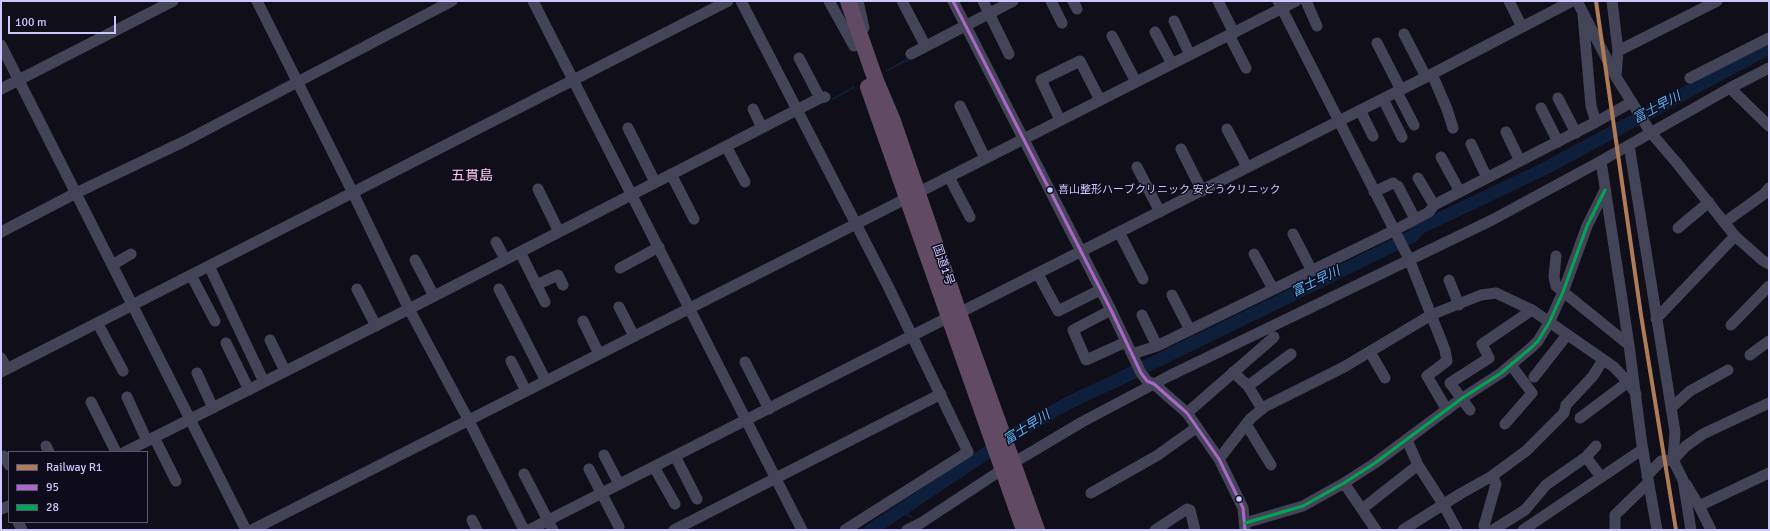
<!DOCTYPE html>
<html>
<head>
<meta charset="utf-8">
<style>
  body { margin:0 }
  #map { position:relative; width:1770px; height:531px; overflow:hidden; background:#100e18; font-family:Signika,sans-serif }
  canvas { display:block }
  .frame { position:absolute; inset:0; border:2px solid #ccc7fd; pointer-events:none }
  .legend { position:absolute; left:8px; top:451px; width:140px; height:72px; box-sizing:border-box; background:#0e0b1b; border:1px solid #5a5675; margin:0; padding:5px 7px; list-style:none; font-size:12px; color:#ccc7fd }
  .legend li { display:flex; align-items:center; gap:8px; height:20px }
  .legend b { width:20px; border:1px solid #5a5675 }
  .scale { position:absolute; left:8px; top:16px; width:108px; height:18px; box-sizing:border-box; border:2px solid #ccc7fd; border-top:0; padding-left:5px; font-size:12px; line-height:14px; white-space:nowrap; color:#ccc7fd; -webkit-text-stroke:3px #0e0b1b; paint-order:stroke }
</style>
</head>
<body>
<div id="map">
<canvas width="1770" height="531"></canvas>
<div class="frame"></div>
<ul class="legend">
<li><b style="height:5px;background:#b07c57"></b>Railway R1</li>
<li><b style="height:5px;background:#ac68c9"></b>95</li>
<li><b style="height:5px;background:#00a651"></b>28</li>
</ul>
<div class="scale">100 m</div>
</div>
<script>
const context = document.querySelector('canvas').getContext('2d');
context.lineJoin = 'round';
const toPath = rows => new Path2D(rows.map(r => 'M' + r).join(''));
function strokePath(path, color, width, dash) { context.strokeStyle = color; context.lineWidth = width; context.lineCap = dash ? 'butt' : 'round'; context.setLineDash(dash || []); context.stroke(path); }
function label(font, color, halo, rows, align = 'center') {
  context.font = font + ' Signika,"Noto Sans JP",sans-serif'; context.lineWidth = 3; context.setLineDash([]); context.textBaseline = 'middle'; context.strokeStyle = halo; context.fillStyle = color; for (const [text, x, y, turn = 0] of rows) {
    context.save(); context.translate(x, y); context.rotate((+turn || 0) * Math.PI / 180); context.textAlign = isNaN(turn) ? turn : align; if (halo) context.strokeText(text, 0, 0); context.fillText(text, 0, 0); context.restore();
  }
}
const stream = toPath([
  [886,71,911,58],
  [833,99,854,87],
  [900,511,911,517]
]);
const river = toPath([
  [871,530,1021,430,1068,403,1130,374,1413,236,1418,229,1544,169,1769,48]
]);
const minor = toPath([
  [257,1,353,193,409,309,469,421,524,530],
  [533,1,802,530],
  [741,1,888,286,968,452,845,530],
  [829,1,854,46],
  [858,1,864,28],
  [902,1,925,45],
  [953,1,1111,310,1141,373,1147,381,1154,384,1187,413,1219,459,1243,508,1245,530],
  [983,1,1009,54],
  [1051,1,1062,23],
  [1073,1,1077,9],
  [1218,1,1234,33],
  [1278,1,1409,259,1445,350,1447,361,1427,376,1447,410],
  [1306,1,1317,26],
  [1509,1,1522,27],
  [1577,1,1616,77,1651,133,1676,162,1735,236,1762,260,1769,264],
  [1612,1,1618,51,1616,76],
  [1174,21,1190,55],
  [1155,32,1172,64],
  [1404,34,1426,77],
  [1229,35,1246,68],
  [1112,36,1136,82],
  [1377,43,1401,90],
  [1,45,246,530],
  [1618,51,1717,1],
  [911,54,1013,1],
  [799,58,820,98],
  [1432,74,1447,109,1453,128],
  [1690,78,1769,38],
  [1730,88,1769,126],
  [1,89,173,1],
  [1397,92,1414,125],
  [1558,98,1576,133],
  [1383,99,1402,137],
  [960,106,985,158],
  [1541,108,1558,142],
  [753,109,762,128],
  [1360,110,1373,136],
  [1060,120,1041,80,1080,61,1100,100],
  [1596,122,1632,102],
  [628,128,655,182],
  [1227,129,1247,167],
  [1506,132,1520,161],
  [1471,144,1487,178],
  [1629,145,1675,432,1673,460,1683,480,1691,530],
  [726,146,745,182],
  [1181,149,1202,191],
  [1441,157,1460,192],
  [1601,161,1629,345,1642,445,1657,530],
  [1137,167,1160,212],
  [671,174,694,219],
  [949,177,970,217],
  [1418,178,1434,205],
  [1398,186,1415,219],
  [538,189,559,232],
  [1374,192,1393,183],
  [1725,222,1764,194,1769,188],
  [1678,228,1709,202],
  [1,232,76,193,185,141,452,1],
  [1119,232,1143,279],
  [1293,234,1312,271],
  [496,242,505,259],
  [520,252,545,302],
  [1254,254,1273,289],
  [1556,256,1554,277,1556,286,1629,345],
  [415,260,434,296],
  [112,265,131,254],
  [209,266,264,382],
  [620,268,659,247],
  [1038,274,1058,311,1100,290],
  [191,275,215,321],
  [1449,280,1459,305],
  [536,285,558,275,563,285],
  [357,289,376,326],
  [499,289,546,381],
  [1172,295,1190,330],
  [619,307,634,336],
  [1111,310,1073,330,1086,360,1126,342],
  [959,313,1432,74,1572,1],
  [1142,315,1157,346],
  [1656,319,1735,236],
  [583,321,599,354],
  [98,324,123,371],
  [1731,325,1769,286],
  [270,340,285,371],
  [226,343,249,390],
  [1370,352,1385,378],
  [1132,354,1157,346,1395,230,1429,212,1434,205,1596,122,1591,106,1583,15],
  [1750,355,1769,341],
  [1,358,7,369],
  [511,361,526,391],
  [745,362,769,409],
  [1,372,728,1],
  [1233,372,1248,386,1262,409],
  [197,373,213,408],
  [1534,377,1567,335],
  [1248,386,1291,354],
  [127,397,147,441],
  [91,402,116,452],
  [1671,408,1690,391,1728,370],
  [1470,410,1450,383,1489,358,1482,344,1532,310],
  [1187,413,1274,337],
  [1580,418,1628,382],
  [1246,424,1271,465],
  [1505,424,1532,393,1511,365],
  [154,437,176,481],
  [1407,440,1418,465,1443,504,1457,530],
  [46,446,49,452],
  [125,452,409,309,820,98,825,97],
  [604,455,619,484],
  [4,456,9,465],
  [675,456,697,499],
  [1586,457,1601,477],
  [1219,459,1251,418,1266,406,1344,367,1431,315,1481,295,1496,293,1532,310,1614,367,1628,382,1636,394],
  [654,467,675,504],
  [589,469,619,527],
  [524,474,553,530],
  [1647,476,1661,461,1673,460,1686,446,1703,434,1769,403],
  [1344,483,1376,530],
  [1686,484,1699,506,1711,530],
  [1091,493,1158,455,1197,427],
  [1699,506,1769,473],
  [1,509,9,506],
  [1362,509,1418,465],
  [472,520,477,530],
  [18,522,22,530],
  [1245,523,1303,506,1344,483,1375,463,1461,399,1501,373,1532,347,1538,341,1549,323,1563,292,1587,226,1605,190],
  [252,530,1296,1],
  [529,530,949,317],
  [674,530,941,394],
  [907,530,921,523,1003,469,1082,422,1169,376,1492,220,1601,161,1730,88,1769,68],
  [1155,530,1187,509,1190,510,1195,530],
  [1403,530,1460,494,1492,476,1526,451,1564,413,1566,405,1593,376,1603,360],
  [1486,530,1484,526,1496,484,1492,476],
  [1493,530,1525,510,1546,485,1586,457,1596,446],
  [1523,530,1643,449],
  [1615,530,1615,515,1648,483]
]);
const highway = toPath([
  [848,1,876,81,893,121,959,313,1037,530],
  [868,87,1024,530]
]);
const bus1 = toPath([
  [953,1,1111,310,1141,373,1147,381,1154,384,1187,413,1219,459,1243,508,1245,530]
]);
const bus2 = toPath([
  [1245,523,1303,506,1344,483,1375,463,1461,399,1501,373,1532,347,1538,341,1549,323,1563,292,1587,226,1605,190]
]);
const rail1 = toPath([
  [1596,1,1641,315,1676,530]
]);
const markers = [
  [1050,190,3.5,"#ccc7fd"],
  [1239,499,3.5,"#ccc7fd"]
];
const busNames = [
  ["喜山整形ハーブクリニック 安どうクリニック",1058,190]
];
const streetNames = [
  ["国道1号",943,265,71]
];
const waterNames = [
  ["富士早川",1657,108,-28],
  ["富士早川",1316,282,-26],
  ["富士早川",1027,428,-32]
];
const quarterNames = [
  ["五貫島",472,176]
];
strokePath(stream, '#0d1f3b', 2);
strokePath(river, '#0d1f3b', 13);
strokePath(minor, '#444459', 11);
strokePath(highway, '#614b64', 16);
strokePath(bus1, '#ac68c9', 3);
strokePath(bus2, '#00a651', 3);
strokePath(rail1, '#b07c57', 4);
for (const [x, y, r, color] of markers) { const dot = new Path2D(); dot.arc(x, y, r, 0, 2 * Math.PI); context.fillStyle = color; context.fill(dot); strokePath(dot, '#0e0b1b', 1.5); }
label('11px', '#ccc7fd', '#0e0b1b', busNames, 'left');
label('12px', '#ccc7fd', '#0e0b1b', streetNames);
label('italic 13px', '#59b5fa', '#0e0b1b', waterNames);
label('14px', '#fdc9ec', '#0e0b1b', quarterNames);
</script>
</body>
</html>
